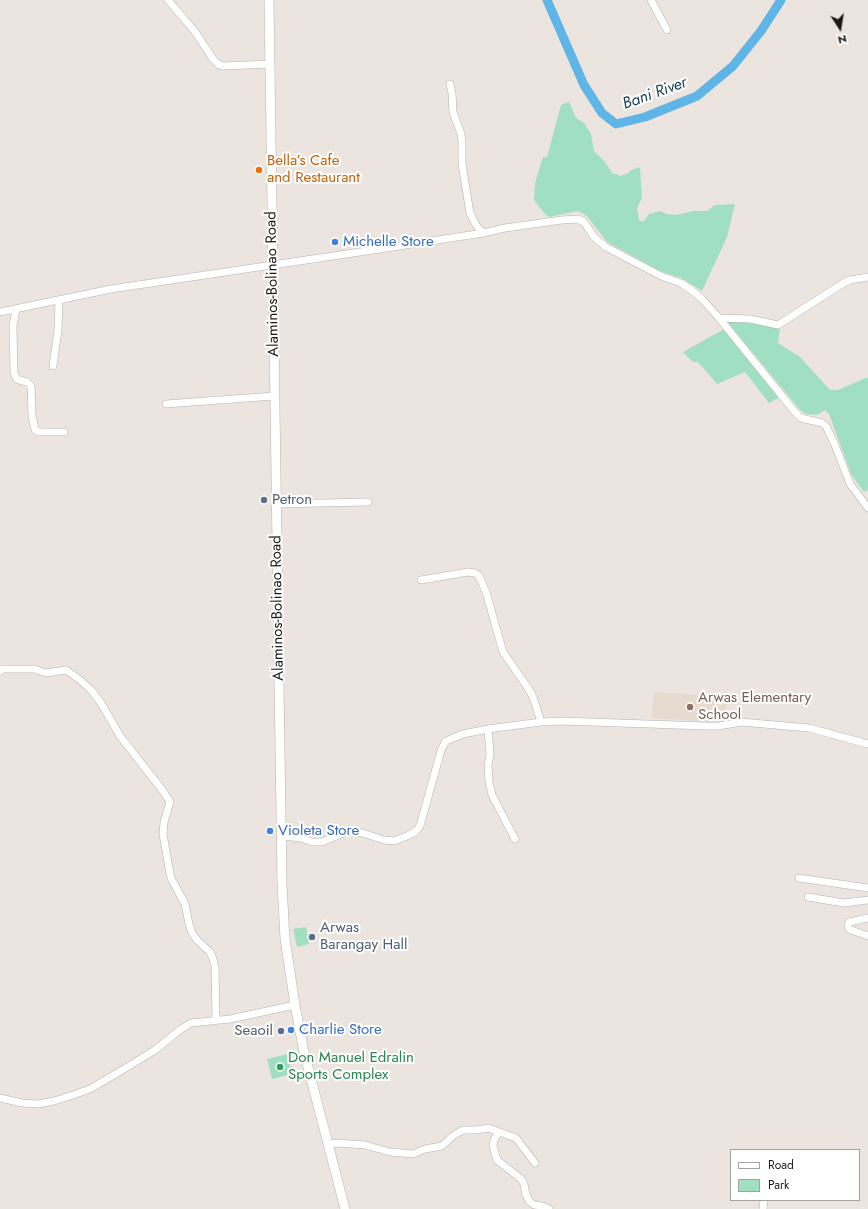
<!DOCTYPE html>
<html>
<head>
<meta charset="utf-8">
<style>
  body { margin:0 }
  #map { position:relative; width:868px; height:1209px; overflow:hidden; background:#ece5df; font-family:Jost,sans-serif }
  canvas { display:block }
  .legend { position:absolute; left:730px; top:1149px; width:130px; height:52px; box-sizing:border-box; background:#fff; border:1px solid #a4a3a3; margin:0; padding:5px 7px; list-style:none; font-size:12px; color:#1c1a18 }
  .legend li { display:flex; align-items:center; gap:8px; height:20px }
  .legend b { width:20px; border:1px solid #a4a3a3 }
  .north { position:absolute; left:820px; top:8px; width:40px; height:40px; -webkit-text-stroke:3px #fff; paint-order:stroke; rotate:168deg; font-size:11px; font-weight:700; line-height:16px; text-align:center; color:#1c1a18 }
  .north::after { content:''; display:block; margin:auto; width:14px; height:18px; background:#1c1a18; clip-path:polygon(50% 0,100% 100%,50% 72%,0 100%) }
</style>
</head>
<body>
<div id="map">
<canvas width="868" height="1209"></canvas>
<ul class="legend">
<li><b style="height:5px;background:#fff"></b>Road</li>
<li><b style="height:11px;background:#a1dfc3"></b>Park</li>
</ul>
<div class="north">N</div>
</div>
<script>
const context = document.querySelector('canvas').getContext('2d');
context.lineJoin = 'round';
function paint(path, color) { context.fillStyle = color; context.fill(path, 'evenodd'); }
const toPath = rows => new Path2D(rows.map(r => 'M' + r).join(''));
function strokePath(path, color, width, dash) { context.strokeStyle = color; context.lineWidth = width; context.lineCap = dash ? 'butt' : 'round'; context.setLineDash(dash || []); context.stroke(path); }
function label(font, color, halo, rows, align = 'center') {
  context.font = font + ' Jost,sans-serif'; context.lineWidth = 4; context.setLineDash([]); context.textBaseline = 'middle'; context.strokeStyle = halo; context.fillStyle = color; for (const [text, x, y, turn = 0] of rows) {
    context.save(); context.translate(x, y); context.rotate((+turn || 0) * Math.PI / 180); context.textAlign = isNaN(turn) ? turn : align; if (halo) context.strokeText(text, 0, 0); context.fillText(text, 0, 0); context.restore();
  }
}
const built = toPath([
  [654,692,727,697,725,723,652,718]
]);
const green = toPath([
  [569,102,576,118,584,123,591,134,594,151,605,162,613,174,617,174,620,176,627,174,631,170,640,167,642,198,637,208,639,220,643,222,649,214,660,211,667,214,676,215,694,211,707,211,715,205,735,204,727,237,702,291,681,278,660,271,607,242,587,216,578,211,549,217,544,213,534,200,535,183,543,157,547,157,561,105],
  [725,319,780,325,778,343,800,357,830,390,838,390,868,377,868,490,864,492,851,474,829,414,825,410,817,415,806,414,801,411],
  [726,328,782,396,769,403,745,372,717,384,698,362,693,362,683,352],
  [306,927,309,944,297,947,293,929],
  [288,1054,292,1074,272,1079,267,1059]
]);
const river = toPath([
  [547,0,584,85,602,113,616,124,645,117,697,96,733,66,761,31,781,0]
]);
const minor = toPath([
  [168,0,196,33,213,59,219,65,223,66,270,64],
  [651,0,667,30],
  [450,84,452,93,453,112,461,134,462,142,462,164,470,213,476,225,483,233],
  [16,309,13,326,14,372,16,378,19,380,27,382,31,386,32,415,35,430,39,432,64,432],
  [0,312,111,289,380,249,483,233,505,228,562,220,578,219,584,222,594,237,606,247,661,276,681,283,694,292,702,299,719,318,795,412,801,418,822,423,826,426,835,445,850,484,868,508],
  [719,318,750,319,778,325,842,284,850,280,868,277],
  [53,366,58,330,59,300],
  [166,404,274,396],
  [276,504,368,502],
  [421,580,468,572,475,573,479,576,486,592,503,652,528,688,533,697,541,722],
  [0,671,3,669,34,669,46,673,66,670,80,680,91,690,101,703,120,736,163,791,170,802,164,822,163,834,169,868,171,878,185,904,189,924,192,933,197,940,210,952,213,959,215,967,216,1020],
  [488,729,490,754,488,766,489,783,492,795,515,839],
  [282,836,301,838,312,842,322,842,348,831,362,833,384,840,394,841,407,836,415,832,420,826,440,754,442,748,446,741,463,734,488,729,541,722,562,721,705,726,719,726,741,722,809,728,868,744],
  [799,878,868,888],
  [808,897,844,903,868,900],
  [868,918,849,922,848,926,849,929,854,931,868,936],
  [0,1098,22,1103,38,1104,54,1101,70,1096,90,1089,129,1066,155,1050,181,1029,191,1023,230,1019,295,1005],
  [328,1144,337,1143,365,1145,390,1152,413,1154,425,1149,442,1146,454,1135,463,1130,476,1130,489,1128,499,1132],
  [535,1163,516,1138,499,1132,494,1140,493,1146,497,1160,521,1179,524,1184,526,1195,530,1202,534,1205,542,1206,549,1209],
  [763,1209,764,1200]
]);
const major = toPath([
  [269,0,282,884,285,939,295,1005,304,1052,345,1209]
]);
const markers = [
  [259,170,4,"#e8710a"],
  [335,242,4,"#3f7fe0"],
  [264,500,4,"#5c6f8a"],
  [690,707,4,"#8d6e63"],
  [270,831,4,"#3f7fe0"],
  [312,937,4,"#5c6f8a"],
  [291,1030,4,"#3f7fe0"],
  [281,1031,4,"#5c6f8a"],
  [280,1067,4,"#2e9e5b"]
];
const foodNames = [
  ["Bella’s Cafe",267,161],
  ["and Restaurant",267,178]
];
const shopNames = [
  ["Michelle Store",343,242],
  ["Violeta Store",278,831],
  ["Charlie Store",299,1030]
];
const streetNames = [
  ["Alaminos-Bolinao Road",273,284,-91],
  ["Alaminos-Bolinao Road",278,608,-91]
];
const serviceNames = [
  ["Petron",272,500],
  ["Arwas",320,928],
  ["Barangay Hall",320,945],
  ["Seaoil",273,1031,"right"]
];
const educationNames = [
  ["Arwas Elementary",698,698],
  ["School",698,715]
];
const leisureNames = [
  ["Don Manuel Edralin",288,1058],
  ["Sports Complex",288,1075]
];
const waterNames = [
  ["Bani River",655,94,-20]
];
paint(built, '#e7dace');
paint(green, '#a1dfc3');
strokePath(river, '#5eb5e6', 9);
strokePath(minor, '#b8b1ab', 8);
strokePath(major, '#b8b1ab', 10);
strokePath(minor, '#fff', 7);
strokePath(major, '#fff', 9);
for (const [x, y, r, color] of markers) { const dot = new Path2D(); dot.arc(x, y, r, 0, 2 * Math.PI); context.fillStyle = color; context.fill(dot); strokePath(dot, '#fff', 1.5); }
label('15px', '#c56008', '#fff', foodNames, 'left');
label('15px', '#366cbe', '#fff', shopNames, 'left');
label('15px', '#1c1a18', '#fff', streetNames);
label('15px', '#4e5e75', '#fff', serviceNames, 'left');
label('15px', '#785e54', '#fff', educationNames, 'left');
label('15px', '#27864d', '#fff', leisureNames, 'left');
label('italic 16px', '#1c4256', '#fff', waterNames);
</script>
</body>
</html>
